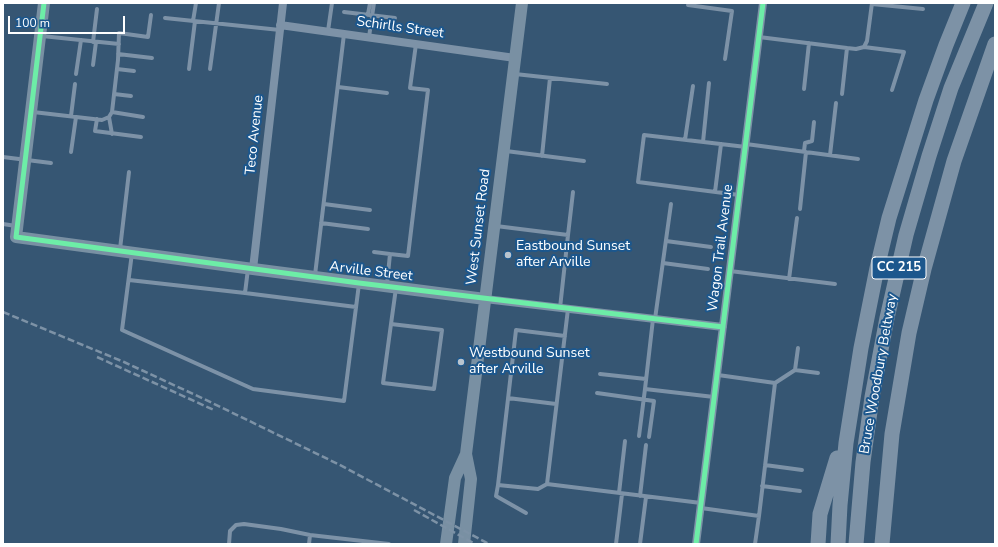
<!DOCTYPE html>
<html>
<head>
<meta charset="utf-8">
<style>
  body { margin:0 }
  #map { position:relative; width:998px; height:547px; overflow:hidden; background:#365673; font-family:"Nunito Sans",sans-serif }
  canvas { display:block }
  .frame { position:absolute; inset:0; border:4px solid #fff; pointer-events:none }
  .scale { position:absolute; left:8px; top:16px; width:117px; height:18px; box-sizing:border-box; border:2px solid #fff; border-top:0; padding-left:5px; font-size:12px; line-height:14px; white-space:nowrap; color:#fff; -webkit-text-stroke:3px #1c578d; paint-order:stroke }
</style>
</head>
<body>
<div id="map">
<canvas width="998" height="547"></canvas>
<div class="frame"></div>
<div class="scale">100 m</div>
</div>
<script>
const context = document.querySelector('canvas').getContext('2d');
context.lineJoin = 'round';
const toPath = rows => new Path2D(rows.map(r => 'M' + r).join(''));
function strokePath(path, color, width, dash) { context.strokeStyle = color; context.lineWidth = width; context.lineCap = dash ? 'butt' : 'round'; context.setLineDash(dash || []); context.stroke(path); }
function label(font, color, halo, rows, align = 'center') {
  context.font = font + ' "Nunito Sans",sans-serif'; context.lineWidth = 4; context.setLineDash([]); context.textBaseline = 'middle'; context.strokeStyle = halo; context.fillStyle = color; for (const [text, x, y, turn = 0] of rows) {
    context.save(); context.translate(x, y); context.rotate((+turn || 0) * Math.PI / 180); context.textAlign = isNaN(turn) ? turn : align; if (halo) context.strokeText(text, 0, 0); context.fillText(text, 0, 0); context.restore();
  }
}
const lane = toPath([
  [872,4,923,9],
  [688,5,732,11,725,59],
  [344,12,395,18],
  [368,14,370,3],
  [165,18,280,30],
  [193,21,196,3],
  [328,31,332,3],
  [42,36,119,44],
  [369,37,374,3],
  [759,37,847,48,842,94],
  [93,42,97,9],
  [864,47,867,41,872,3],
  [847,48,856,49,864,47,904,52,892,90],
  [118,54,152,58],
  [93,65,96,42],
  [117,69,134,71],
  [189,69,195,21],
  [210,69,219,3],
  [76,74,81,40],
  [515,74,607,84],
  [338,87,387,93],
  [804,89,809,43],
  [114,94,131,96],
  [33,112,102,120,109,117,112,112,118,60,119,33,148,37,151,15],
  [112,112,143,117],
  [71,116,75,84],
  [109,117,112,134],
  [97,119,95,131,141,137],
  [685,140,693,86],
  [703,142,709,83],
  [746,144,858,159],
  [506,151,584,161],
  [804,151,805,143,812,141,814,122],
  [71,152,76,117],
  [830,155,836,103],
  [542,156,550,78],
  [3,157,51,163],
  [715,192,721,144],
  [739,195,638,182,644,135,746,147],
  [324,204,370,210],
  [800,209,806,152],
  [321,223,368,229],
  [3,224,16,226],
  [496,226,568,235,573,192],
  [666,241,711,247],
  [120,249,129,172],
  [374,252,390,254,387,284],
  [132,253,122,330,253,389,344,401,359,284],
  [390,254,408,256,428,90,410,88,416,44],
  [663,263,708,269],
  [730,271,835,284],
  [315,275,344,34],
  [789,279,797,218],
  [129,280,245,293,356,307],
  [245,293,248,269],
  [560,308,568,235],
  [653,319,645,389,714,397],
  [655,319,671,204],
  [391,324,383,383,434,389,442,330,391,324,396,288],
  [565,336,516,330,498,485,538,489,547,484,568,309],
  [795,370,798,348],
  [600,374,646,379],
  [718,375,775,383,759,516],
  [775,383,795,370,818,373],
  [597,393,654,401,649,437],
  [508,398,556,404],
  [639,436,645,389],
  [765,465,802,470],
  [547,484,701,503],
  [498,485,496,496,526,513],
  [762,486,800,491],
  [619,493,625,441],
  [640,496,646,445],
  [701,508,759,516,755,544],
  [229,544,230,531,236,525,244,524,281,529,310,535,389,544],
  [309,544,310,535],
  [616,544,622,494],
  [640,544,646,497]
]);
const street = toPath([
  [280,25,515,58],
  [253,269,283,3],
  [485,299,723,327],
  [696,544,763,3]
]);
const secondary = toPath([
  [44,3,16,237,253,269,485,299],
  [446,544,455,478,466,454,522,3],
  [464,544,471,479,466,454]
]);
const highway = toPath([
  [818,544,820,514,837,458],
  [838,544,840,505,846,443,861,348,877,268,889,218,926,100,946,45,963,3],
  [856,544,863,462,872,397,887,318,906,235,929,156,951,88,986,3],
  [882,544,892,434,909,333,924,269,954,161,995,44]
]);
const rail = toPath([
  [3,312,124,362,204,399,338,464,489,544],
  [97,357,214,410],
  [414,510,475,544]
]);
const cycleway = toPath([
  [44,3,16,237,359,283,723,327],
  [696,544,763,3]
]);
const markers = [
  [508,255,4,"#b9c4ce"],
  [461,362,4,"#b9c4ce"]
];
const shields = [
  [899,268,54]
];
const shieldNames = [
  ["CC 215",899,268]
];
const streetNames = [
  ["Schirlls Street",400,28,8],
  ["Teco Avenue",255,135,-84],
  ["West Sunset Road",479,227,-83],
  ["Wagon Trail Avenue",721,248,-83],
  ["Arville Street",371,272,7],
  ["Bruce Woodbury Beltway",879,374,-80]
];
const poiNames = [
  ["Eastbound Sunset",516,247],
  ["after Arville",516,263],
  ["Westbound Sunset",469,354],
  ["after Arville",469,370]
];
strokePath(lane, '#7d92a7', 4);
strokePath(street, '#7d92a7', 8);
strokePath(secondary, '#7990a3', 12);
strokePath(highway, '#7d92a6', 15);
strokePath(rail, '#7d92a6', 2.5, [7, 3]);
strokePath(cycleway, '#6deda7', 5);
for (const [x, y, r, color] of markers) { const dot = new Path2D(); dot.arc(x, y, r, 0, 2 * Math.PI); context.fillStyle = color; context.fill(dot); strokePath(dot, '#1c578d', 1.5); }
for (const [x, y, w] of shields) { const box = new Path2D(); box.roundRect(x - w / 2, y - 11, w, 22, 3); context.fillStyle = '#1c578d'; context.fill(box); strokePath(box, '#fff', 1); }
label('bold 13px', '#fff', null, shieldNames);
label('14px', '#fff', '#1c578d', streetNames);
label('14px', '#fff', '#1c578d', poiNames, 'left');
</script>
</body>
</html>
